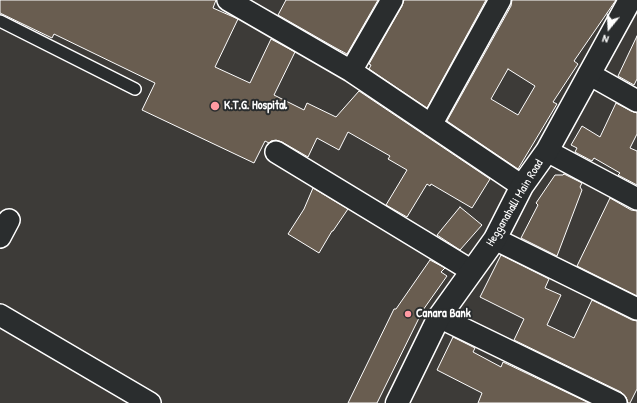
<!DOCTYPE html>
<html>
<head>
<meta charset="utf-8">
<style>
  body { margin:0 }
  #map { position:relative; width:637px; height:403px; overflow:hidden; background:#3d3b38; font-family:"Patrick Hand",sans-serif }
  canvas { display:block }
  .north { position:absolute; left:589px; top:8px; width:40px; height:40px; -webkit-text-stroke:3px #2a2d2e; paint-order:stroke; rotate:198deg; font-size:11px; font-weight:700; line-height:16px; text-align:center; color:#fff }
  .north::after { content:''; display:block; margin:auto; width:14px; height:18px; background:#fff; clip-path:polygon(50% 0,100% 100%,50% 72%,0 100%) }
</style>
</head>
<body>
<div id="map">
<canvas width="637" height="403"></canvas>
<div class="north">N</div>
</div>
<script>
const context = document.querySelector('canvas').getContext('2d');
context.lineJoin = 'round';
function paint(path, color) { context.fillStyle = color; context.fill(path, 'evenodd'); }
const toPath = rows => new Path2D(rows.map(r => 'M' + r).join(''));
function strokePath(path, color, width, dash) { context.strokeStyle = color; context.lineWidth = width; context.lineCap = dash ? 'butt' : 'round'; context.setLineDash(dash || []); context.stroke(path); }
function label(font, color, halo, rows, align = 'center') {
  context.font = font + ' "Patrick Hand",sans-serif'; context.lineWidth = 4; context.setLineDash([]); context.textBaseline = 'middle'; context.strokeStyle = halo; context.fillStyle = color; for (const [text, x, y, turn = 0] of rows) {
    context.save(); context.translate(x, y); context.rotate((+turn || 0) * Math.PI / 180); context.textAlign = isNaN(turn) ? turn : align; if (halo) context.strokeText(text, 0, 0); context.fillText(text, 0, 0); context.restore();
  }
}
const building = toPath([
  [0,0,216,0,213,8,238,19,215,67,250,83,271,39,295,52,274,95,304,110,307,103,336,117,359,91,490,179,472,208,431,184,430,186,427,184,407,217,386,205,407,170,388,159,390,156,348,132,339,150,317,138,308,157,282,142,276,140,271,141,269,143,265,141,254,163,142,110,155,83,54,34,52,38,0,13,0,0],
  [286,0,378,0,347,54,334,47,278,15,286,0],
  [404,0,486,0,427,108,369,69,371,65,369,64,402,6,404,0],
  [512,0,616,0,574,61,578,64,553,102,557,104,518,169,447,121,511,6,512,0],
  [508,69,535,86,518,115,491,99,508,69],
  [637,36,637,79,634,85,618,76,637,36],
  [616,103,631,111,637,113,637,134,630,148,637,151,637,185,618,175,620,173,594,158,592,161,575,152,577,148,571,145,582,126,600,137,616,103],
  [564,174,582,183,580,187,582,190,557,256,521,238,538,205,536,203,555,175,563,175,564,174],
  [313,188,348,209,333,231,332,231,319,253,288,234,304,209,313,188],
  [610,198,631,210,637,211,637,296,577,266,610,198],
  [460,207,482,225,460,250,437,235,460,207],
  [501,255,549,279,545,288,561,295,547,325,574,338,592,300,632,320,637,321,637,389,630,403,628,403,626,397,621,392,514,340,524,319,480,297,501,255],
  [430,260,445,268,441,272,447,276,423,310,377,403,348,403,394,309,396,309,430,260],
  [453,337,475,348,473,352,501,367,503,362,589,403,478,403,482,393,437,370,453,337]
]);
const service = toPath([
  [0,21,135,89]
]);
const minor = toPath([
  [228,0,351,71,522,186],
  [351,71,392,0],
  [589,74,637,101],
  [431,125,500,0],
  [547,151,637,199],
  [276,152,472,271],
  [0,237,9,220],
  [495,239,637,309],
  [0,315,150,403],
  [439,317,616,403]
]);
const secondary = toPath([
  [397,403,439,317,495,239,522,186,547,151,630,0]
]);
const markers = [
  [215,106,5,"#ff9aa2"],
  [408,314,4,"#ff9aa2"]
];
const poiNames = [
  ["K.T.G. Hospital",224,106],
  ["Canara Bank",416,314]
];
const streetNames = [
  ["Hegganahalli Main Road",515,203,-59]
];
paint(building, '#695d50');
strokePath(building, '#fff', 1);
strokePath(service, '#fff', 14);
strokePath(minor, '#fff', 24);
strokePath(secondary, '#fff', 25);
strokePath(service, '#2a2d2e', 11);
strokePath(minor, '#2a2d2e', 21);
strokePath(secondary, '#2a2d2e', 22);
for (const [x, y, r, color] of markers) { const dot = new Path2D(); dot.arc(x, y, r, 0, 2 * Math.PI); context.fillStyle = color; context.fill(dot); strokePath(dot, '#2a2d2e', 1.5); }
label('bold 12px', '#fff', '#2a2d2e', poiNames, 'left');
label('12px', '#fff', '#2a2d2e', streetNames);
</script>
</body>
</html>
